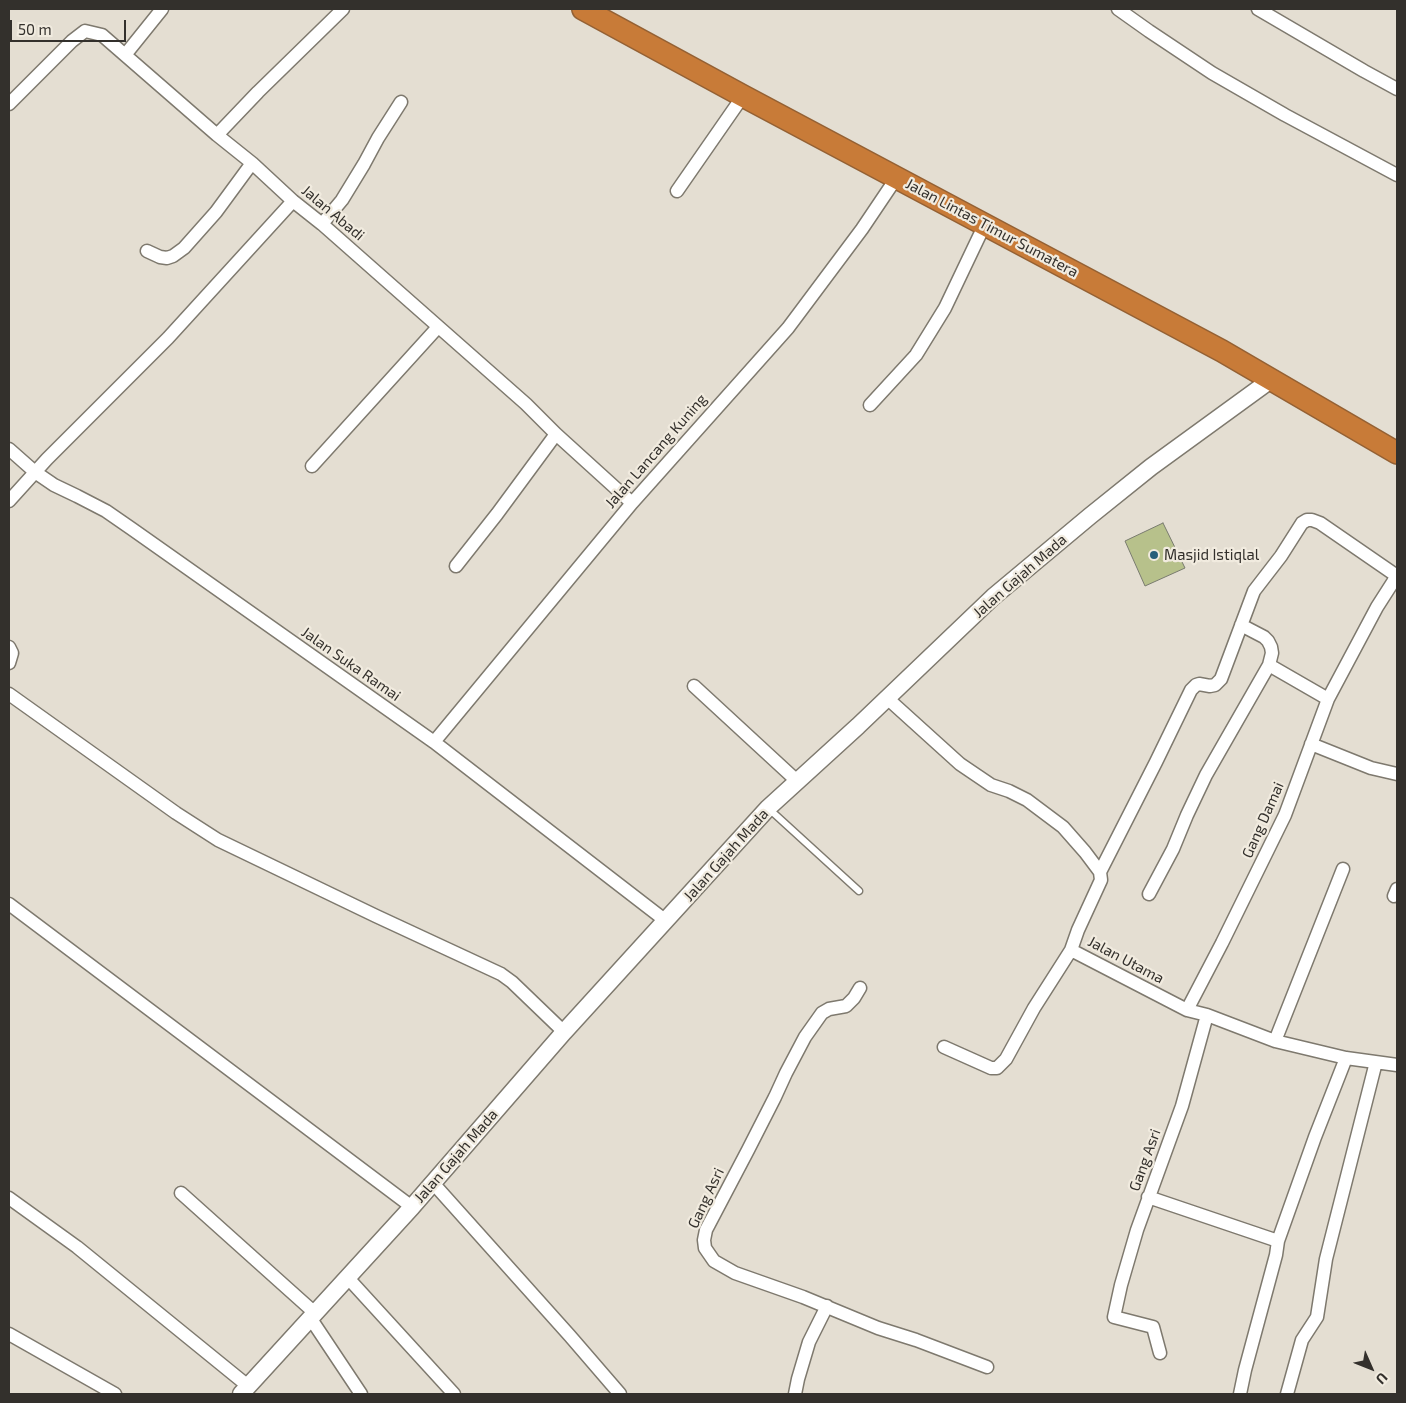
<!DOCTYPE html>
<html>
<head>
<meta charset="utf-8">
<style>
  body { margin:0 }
  #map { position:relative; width:1406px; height:1403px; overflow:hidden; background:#e4ded2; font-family:"Exo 2",sans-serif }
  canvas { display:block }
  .frame { position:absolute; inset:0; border:10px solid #33302c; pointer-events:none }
  .north { position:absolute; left:1346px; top:1343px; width:50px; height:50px; -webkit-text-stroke:4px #f1ebdf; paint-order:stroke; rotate:134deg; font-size:14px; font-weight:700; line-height:20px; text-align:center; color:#33302c }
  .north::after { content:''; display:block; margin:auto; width:18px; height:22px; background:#33302c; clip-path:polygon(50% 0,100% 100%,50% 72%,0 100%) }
  .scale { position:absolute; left:10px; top:20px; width:116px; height:22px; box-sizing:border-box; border:2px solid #33302c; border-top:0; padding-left:6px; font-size:15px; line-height:18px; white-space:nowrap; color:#33302c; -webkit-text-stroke:4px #f1ebdf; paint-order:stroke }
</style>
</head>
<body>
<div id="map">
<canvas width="1406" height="1403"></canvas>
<div class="frame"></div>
<div class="north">U</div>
<div class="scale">50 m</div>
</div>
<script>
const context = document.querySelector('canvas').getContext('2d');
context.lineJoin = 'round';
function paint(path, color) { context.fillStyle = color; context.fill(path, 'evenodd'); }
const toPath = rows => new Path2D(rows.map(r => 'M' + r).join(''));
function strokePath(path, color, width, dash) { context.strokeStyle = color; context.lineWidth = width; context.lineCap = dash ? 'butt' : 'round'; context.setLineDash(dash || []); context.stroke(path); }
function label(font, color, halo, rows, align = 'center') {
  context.font = font + ' "Exo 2",sans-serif'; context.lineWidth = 4.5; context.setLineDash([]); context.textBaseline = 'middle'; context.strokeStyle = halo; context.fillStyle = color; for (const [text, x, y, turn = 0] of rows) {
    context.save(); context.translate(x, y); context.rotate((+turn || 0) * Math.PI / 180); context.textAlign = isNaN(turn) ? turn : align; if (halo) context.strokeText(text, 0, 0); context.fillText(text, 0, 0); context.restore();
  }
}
const building = toPath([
  [1163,523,1185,568,1145,586,1125,541,1163,523]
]);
const lane = toPath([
  [768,808,859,891]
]);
const street = toPath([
  [1118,9,1149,31,1212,73,1285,115,1397,175],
  [1258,9,1364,71,1397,89],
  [125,55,162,9],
  [9,104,72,41,85,31,102,35,217,135,252,163,293,201,322,224,526,404,556,434,632,503],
  [217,135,258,92,343,9],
  [677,191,743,96],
  [322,224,342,200,364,164,378,138,401,102],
  [147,251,160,257,167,258,173,256,184,248,216,212,252,163],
  [870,405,916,355,945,308,985,224],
  [9,449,35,472,54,485,77,496,106,511,132,529,434,742,666,921],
  [312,466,438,327],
  [9,501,47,459,168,338,293,201],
  [456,566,497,514,556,434],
  [9,647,12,653,9,663],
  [1269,665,1328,699],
  [694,686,797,781],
  [9,694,176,813,218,840,376,916,501,974,512,982,564,1032],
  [887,698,960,764,991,785,1009,791,1027,800,1063,827,1085,852,1100,872,1101,880,1078,930,1071,950,1187,1010,1207,1015,1275,1041,1346,1058,1397,1065],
  [434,742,632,503,788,328,862,229,897,177],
  [1311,744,1371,768,1397,774],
  [1100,872,1156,762,1191,690,1196,685,1199,684,1210,686,1215,685,1221,679,1254,591,1281,556,1302,523,1307,520,1312,520,1320,523,1394,574,1395,578,1393,582,1377,607,1328,699,1285,815,1222,943,1187,1010],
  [1149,894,1173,849,1187,815,1206,775,1269,665,1272,653,1271,647,1268,641,1264,637,1241,625],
  [1394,896,1397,889],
  [9,904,412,1207],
  [860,988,854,998,846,1006,829,1009,822,1013,805,1037,786,1073,775,1097,748,1150,706,1230,704,1240,705,1248,714,1261,735,1273,803,1297,878,1328,916,1340,987,1367],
  [1275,1041,1343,869],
  [944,1047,991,1068,997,1068,1006,1059,1034,1008,1071,950],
  [433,1183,570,1336,620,1394],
  [181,1193,316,1314],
  [1148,1197,1278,1241],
  [9,1198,77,1247,248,1386],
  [348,1278,454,1394],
  [311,1319,361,1394],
  [9,1334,115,1394],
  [1160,1353,1153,1327,1114,1317,1121,1285,1137,1230,1182,1106,1207,1015],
  [795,1394,798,1379,809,1342,827,1306],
  [1240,1394,1245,1370,1276,1255,1278,1241,1315,1137,1346,1058],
  [1287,1394,1302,1340,1317,1317,1326,1259,1376,1062]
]);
const secondary = toPath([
  [241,1394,412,1207,564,1032,768,808,858,726,993,597,1090,516,1151,467,1272,379]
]);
const highway = toPath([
  [583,9,743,96,1222,351,1397,453]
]);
const markers = [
  [1154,555,5,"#285f7a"]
];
const streetNames = [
  ["Jalan Abadi",333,213,40],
  ["Jalan Lintas Timur Sumatera",992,228,28],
  ["Jalan Lancang Kuning",656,451,-49],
  ["Jalan Gajah Mada",1020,576,-41],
  ["Jalan Suka Ramai",351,664,35],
  ["Gang Damai",1263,820,-66],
  ["Jalan Gajah Mada",726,855,-48],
  ["Jalan Utama",1126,960,28],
  ["Jalan Gajah Mada",456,1156,-49],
  ["Gang Asri",1145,1160,-70],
  ["Gang Asri",706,1198,-65]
];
const poiNames = [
  ["Masjid Istiqlal",1164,555]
];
paint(building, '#b7c18b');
strokePath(building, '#797b6f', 1);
strokePath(lane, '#7e796e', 9);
strokePath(street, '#7e796e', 15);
strokePath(secondary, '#7e796e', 19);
strokePath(highway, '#946134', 24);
strokePath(lane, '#fff', 6);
strokePath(street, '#fff', 12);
strokePath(secondary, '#fff', 16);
strokePath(highway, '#c87b38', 21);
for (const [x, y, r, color] of markers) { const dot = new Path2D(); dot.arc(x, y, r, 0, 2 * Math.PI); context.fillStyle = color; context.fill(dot); strokePath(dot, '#f1ebdf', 2); }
label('15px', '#33302c', '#f1ebdf', streetNames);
label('15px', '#33302c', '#f1ebdf', poiNames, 'left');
</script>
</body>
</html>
